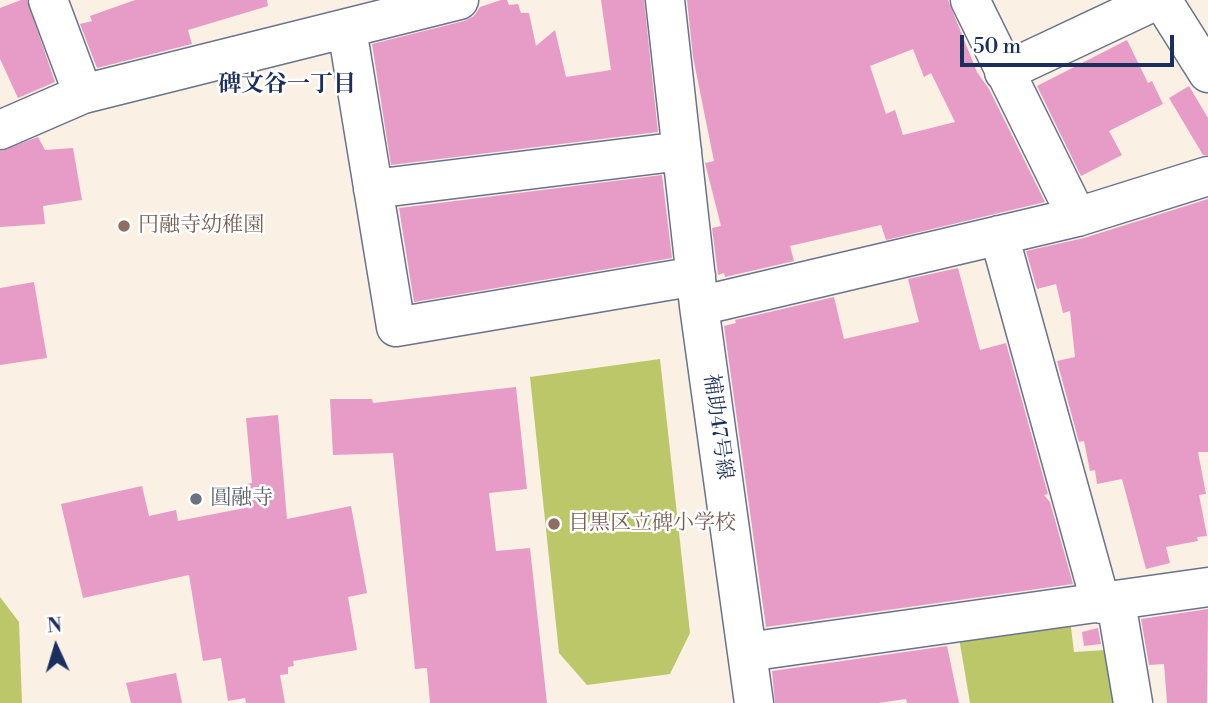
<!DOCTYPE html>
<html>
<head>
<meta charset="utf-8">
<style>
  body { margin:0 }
  #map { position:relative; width:1208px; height:703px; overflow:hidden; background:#faf0e3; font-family:"Libre Bodoni",serif }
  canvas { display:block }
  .north { position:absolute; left:21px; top:612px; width:70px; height:70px; -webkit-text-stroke:5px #fff; paint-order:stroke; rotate:356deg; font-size:19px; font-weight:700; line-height:28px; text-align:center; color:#1b2f5e }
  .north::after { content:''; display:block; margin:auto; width:24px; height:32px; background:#1b2f5e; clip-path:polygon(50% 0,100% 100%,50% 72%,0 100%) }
  .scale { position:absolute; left:960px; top:35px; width:214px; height:32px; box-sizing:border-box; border:4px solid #1b2f5e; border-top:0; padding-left:9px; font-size:21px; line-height:24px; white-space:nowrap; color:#1b2f5e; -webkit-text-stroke:5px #fff; paint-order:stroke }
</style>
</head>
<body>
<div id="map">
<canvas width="1208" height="703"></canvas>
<div class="north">N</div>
<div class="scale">50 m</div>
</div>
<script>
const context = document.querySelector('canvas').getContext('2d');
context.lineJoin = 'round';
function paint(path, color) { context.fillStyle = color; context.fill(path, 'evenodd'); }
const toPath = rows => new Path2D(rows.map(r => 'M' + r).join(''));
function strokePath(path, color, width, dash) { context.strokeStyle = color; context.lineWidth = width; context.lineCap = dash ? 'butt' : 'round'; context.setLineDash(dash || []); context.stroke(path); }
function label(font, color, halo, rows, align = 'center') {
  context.font = font + ' "Libre Bodoni","Noto Serif JP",serif'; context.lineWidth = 5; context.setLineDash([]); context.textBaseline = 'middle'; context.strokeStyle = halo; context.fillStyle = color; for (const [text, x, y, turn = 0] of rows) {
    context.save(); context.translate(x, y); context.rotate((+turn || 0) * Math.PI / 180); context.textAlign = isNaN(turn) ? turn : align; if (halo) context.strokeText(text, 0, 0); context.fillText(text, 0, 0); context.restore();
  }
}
const green = toPath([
  [660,359,690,633,670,674,587,685,559,653,530,377],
  [0,597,19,622,22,703,0,703],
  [1070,619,1074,652,1105,650,1118,703,970,703,958,632]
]);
const building = toPath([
  [21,0,27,0,55,82,18,98,0,59,0,8],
  [135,0,267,0,268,6,188,30,192,44,97,68,80,24,92,21,90,16],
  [501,0,507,0,509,5,518,4,521,13,529,13,536,46,555,30,566,77,611,70,601,0,644,0,658,132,391,165,372,44,464,21,474,16,480,7],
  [687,0,948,0,977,72,989,89,1045,202,886,240,881,225,790,246,794,261,725,277,724,273,718,275,712,228,721,226,705,163,714,161,693,57],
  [913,49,924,77,931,73,955,122,903,135,895,110,886,114,870,66],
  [1127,40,1148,83,1152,81,1163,104,1109,131,1122,155,1081,176,1037,86],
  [1189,86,1208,118,1208,155,1203,155,1169,98],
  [38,137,45,150,73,148,82,200,43,206,45,224,0,227,0,151],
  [662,175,672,258,414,302,399,208],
  [1208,199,1208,452,1198,452,1206,494,1199,495,1207,536,1197,537,1198,541,1166,547,1170,563,1146,569,1122,479,1097,484,1095,470,1090,471,1084,441,1079,442,1057,361,1075,357,1070,311,1063,313,1056,284,1037,289,1026,251,1084,238],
  [958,268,980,350,1006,343,1048,494,1044,495,1050,502,1073,584,766,627,724,326,736,323,735,320,834,297,844,339,919,322,908,279],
  [34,282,47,358,0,365,0,288],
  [516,387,527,489,489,493,496,551,530,548,547,703,430,703,427,668,415,669,393,453,333,455,330,399,372,399,373,403],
  [278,415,287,519,351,506,367,593,348,597,357,650,293,661,294,666,288,667,288,674,280,675,285,703,246,703,245,698,228,701,221,658,203,661,189,575,83,598,61,504,142,486,149,516,176,510,178,521,250,507,246,484,252,483,246,418],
  [1208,609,1207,703,1167,703,1164,664,1149,665,1141,619],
  [1098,628,1101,644,1084,646,1082,632],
  [947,646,959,703,907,703,906,699,878,703,775,703,772,671],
  [176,673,182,703,131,703,126,683]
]);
const minor = toPath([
  [48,0,83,94],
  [665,0,699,306,754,703],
  [970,0,1077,217],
  [1162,0,1208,73],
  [347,29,396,327,696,276],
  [1004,72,1157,0],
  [0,130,83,94,459,0],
  [373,189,682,151],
  [999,235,1101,604],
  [699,306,1077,217,1208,176],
  [1116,602,1133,703],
  [747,652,1208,587]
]);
const markers = [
  [124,226,7,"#8d6e63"],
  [196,499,7,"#6b7280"],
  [554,524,7,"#8d6e63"]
];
const educationNames = [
  ["円融寺幼稚園",138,226],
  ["目黒区立碑小学校",568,524]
];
const streetNames = [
  ["補助47号線",717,427,82]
];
const worshipNames = [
  ["圓融寺",210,499]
];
const neighbourhoodNames = [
  ["碑文谷一丁目",287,85]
];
paint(green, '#bbc769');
paint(building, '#e79cc7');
strokePath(minor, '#69738d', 41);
strokePath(minor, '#fff', 38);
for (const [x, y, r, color] of markers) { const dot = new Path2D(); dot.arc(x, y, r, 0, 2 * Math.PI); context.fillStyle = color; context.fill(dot); strokePath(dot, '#fff', 2.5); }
label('21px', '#785e54', '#fff', educationNames, 'left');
label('21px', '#1b2f5e', '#fff', streetNames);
label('21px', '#5b616d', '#fff', worshipNames, 'left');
label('bold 23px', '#1b2f5e', '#fff', neighbourhoodNames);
</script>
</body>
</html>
